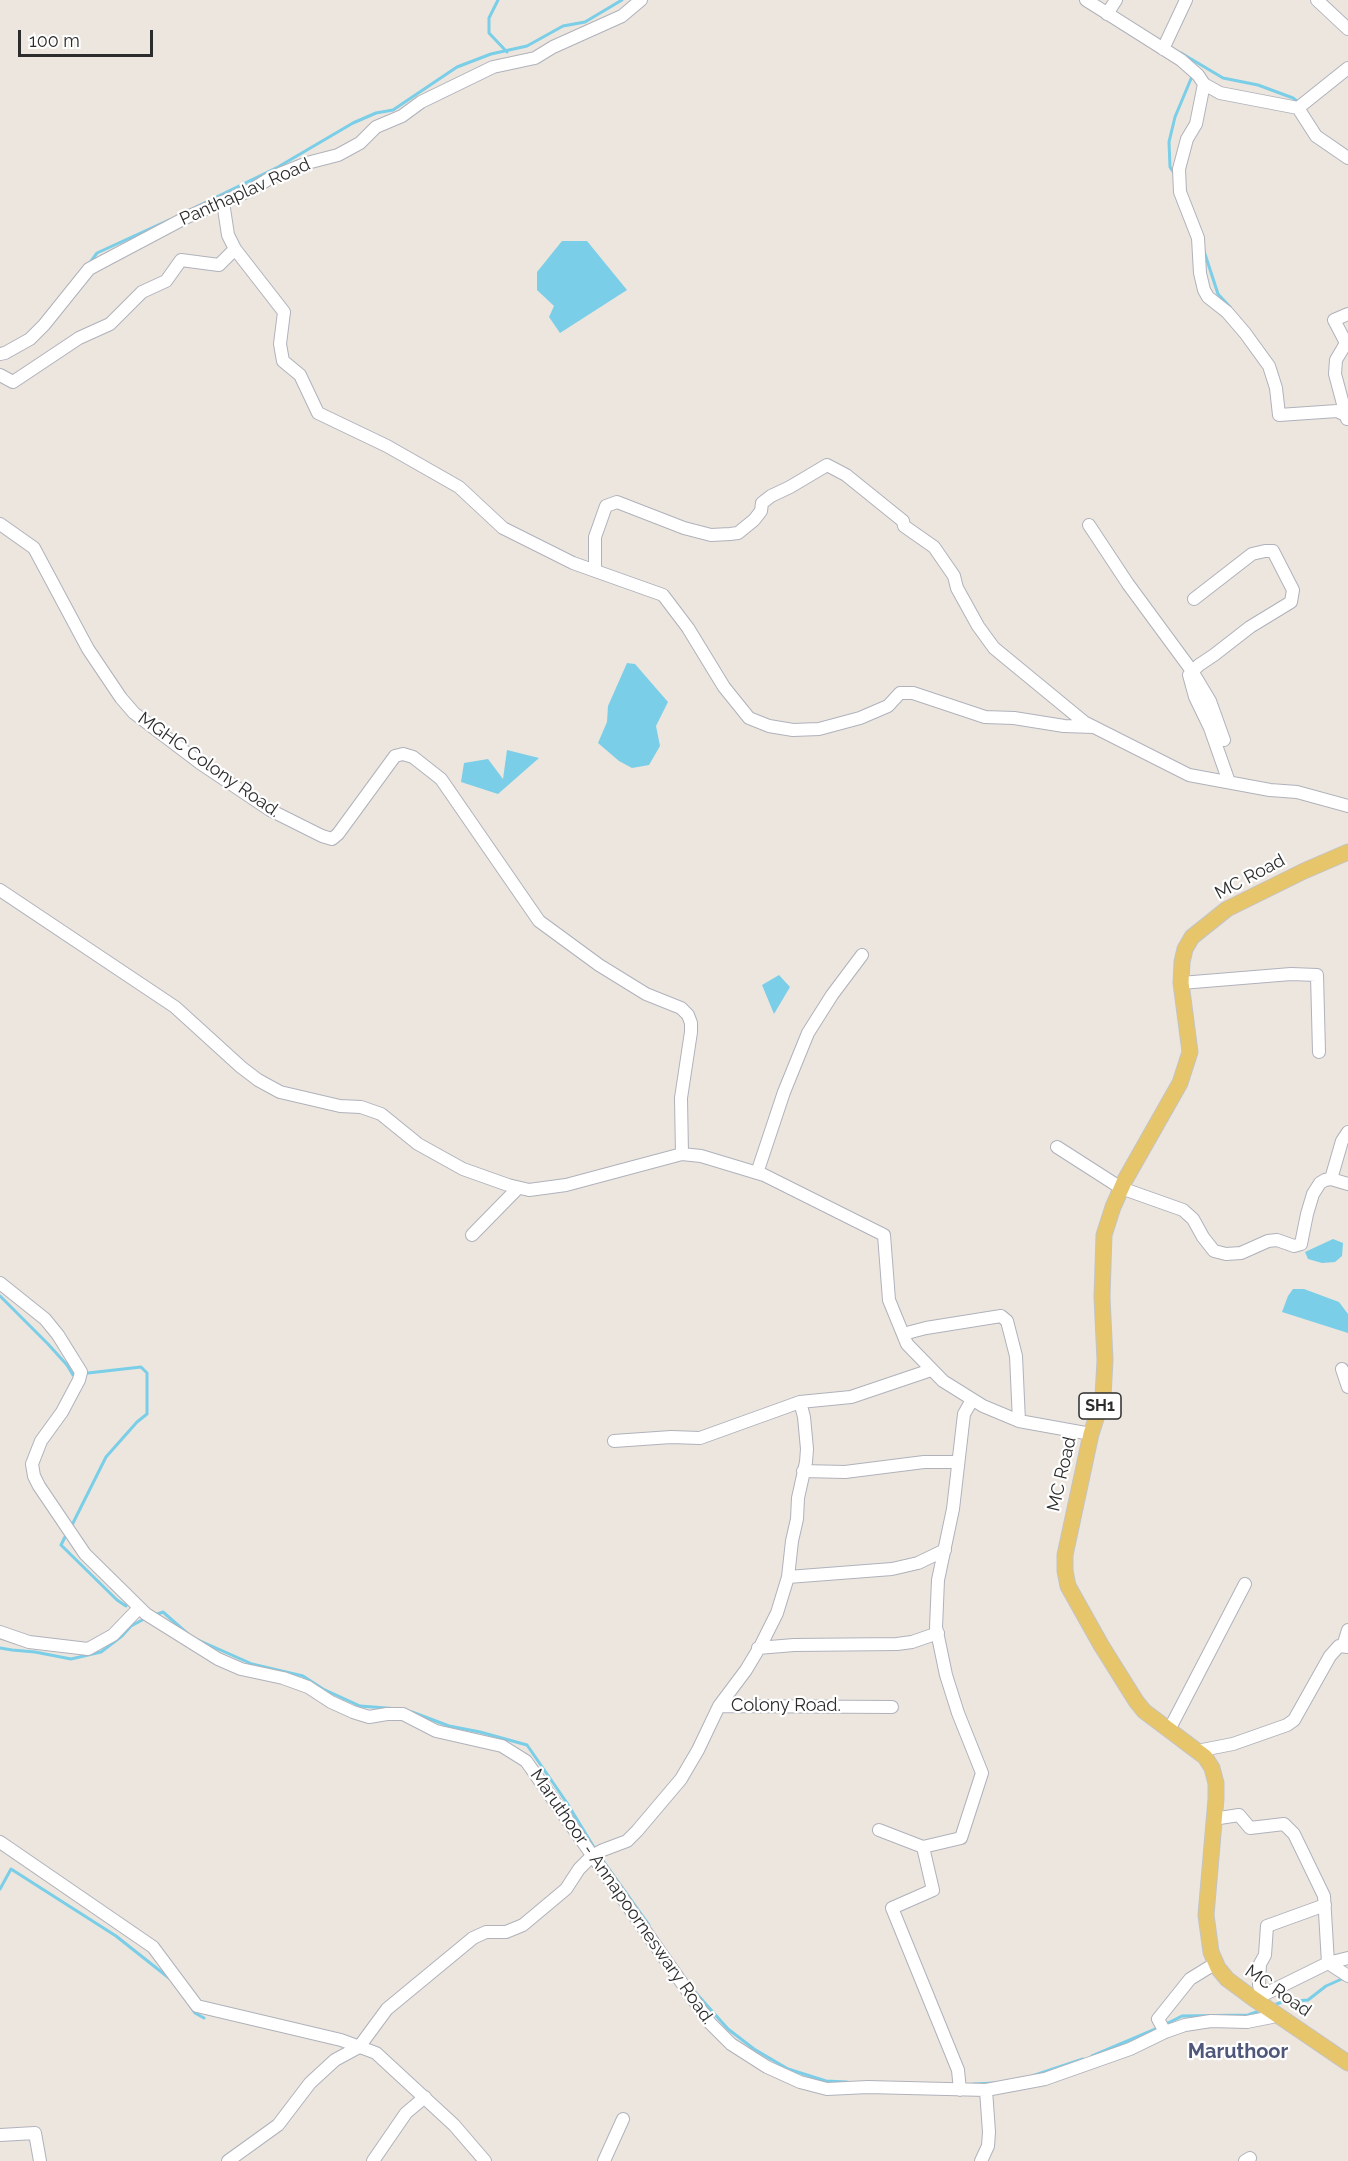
<!DOCTYPE html>
<html>
<head>
<meta charset="utf-8">
<style>
  body { margin:0 }
  #map { position:relative; width:1348px; height:2161px; overflow:hidden; background:#ece6df; font-family:Raleway,sans-serif }
  canvas { display:block }
  .scale { position:absolute; left:18px; top:30px; width:135px; height:27px; box-sizing:border-box; border:3px solid #2c2c2c; border-top:0; padding-left:8px; font-size:18px; line-height:21px; white-space:nowrap; color:#2c2c2c; -webkit-text-stroke:4px #fff; paint-order:stroke }
</style>
</head>
<body>
<div id="map">
<canvas width="1348" height="2161"></canvas>
<div class="scale">100 m</div>
</div>
<script>
const context = document.querySelector('canvas').getContext('2d');
context.lineJoin = 'round';
function paint(path, color) { context.fillStyle = color; context.fill(path, 'evenodd'); }
const toPath = rows => new Path2D(rows.map(r => 'M' + r).join(''));
function strokePath(path, color, width, dash) { context.strokeStyle = color; context.lineWidth = width; context.lineCap = dash ? 'butt' : 'round'; context.setLineDash(dash || []); context.stroke(path); }
function label(font, color, halo, rows, align = 'center') {
  context.font = font + ' Raleway,sans-serif'; context.lineWidth = 4.5; context.setLineDash([]); context.textBaseline = 'middle'; context.strokeStyle = halo; context.fillStyle = color; for (const [text, x, y, turn = 0] of rows) {
    context.save(); context.translate(x, y); context.rotate((+turn || 0) * Math.PI / 180); context.textAlign = isNaN(turn) ? turn : align; if (halo) context.strokeText(text, 0, 0); context.fillText(text, 0, 0); context.restore();
  }
}
const water = toPath([
  [562,241,587,241,627,290,560,333,549,317,554,306,537,290,537,272],
  [627,663,635,664,668,702,656,726,660,746,649,765,632,768,619,761,598,743,607,722,608,706],
  [507,750,539,758,498,794,461,782,464,763,488,759,503,779],
  [779,975,790,987,774,1014,762,985],
  [1333,1239,1343,1243,1342,1256,1335,1262,1322,1263,1308,1259,1305,1252],
  [1293,1289,1304,1289,1339,1302,1348,1314,1348,1333,1282,1312,1288,1296]
]);
const stream = toPath([
  [498,0,489,18,489,33,507,52],
  [1181,53,1223,78,1258,85,1293,98,1298,102],
  [1174,173,1170,167,1169,142,1175,117,1193,74],
  [196,207,278,167,353,123,376,113,393,110,457,67,491,54,527,46,563,26,585,22,622,0],
  [1204,251,1218,294,1230,307],
  [89,264,97,253,169,220],
  [0,1296,48,1344,67,1365,73,1375],
  [71,1527,106,1457,137,1422,147,1414,147,1373,141,1367,88,1373],
  [65,1537,61,1545,117,1600,126,1606],
  [155,1615,163,1612,188,1634],
  [198,1640,252,1664,303,1676,323,1689,360,1706,399,1709],
  [0,1648,12,1650,35,1652,71,1659,101,1652,122,1636,131,1626,146,1618],
  [412,1712,449,1726,480,1732,527,1745,567,1803,595,1849],
  [599,1855,649,1925],
  [0,1889,11,1869,116,1936,169,1978],
  [695,1992,728,2029,754,2049,788,2069,826,2081,847,2082],
  [1274,2005,1282,2002,1308,2000,1326,1986,1344,1978],
  [191,2007,195,2013,204,2018],
  [1164,2025,1182,2016,1248,2015,1262,2010],
  [1092,2056,1158,2028],
  [1032,2076,1083,2059],
  [973,2084,994,2083]
]);
const minor = toPath([
  [1086,0,1181,60,1198,75,1204,84,1220,93,1298,108],
  [1317,0,1348,29],
  [1107,14,1116,0],
  [1163,49,1186,0],
  [1204,84,1196,124,1187,139,1179,169,1180,192,1198,238,1200,273,1204,290,1208,297,1227,312,1245,333,1269,366,1276,388,1279,415,1337,411,1345,415],
  [1298,108,1316,136,1348,158],
  [1298,108,1348,68],
  [223,202,228,235,235,249,284,312,280,344,283,361,300,375,318,413,387,446,459,487,503,528,573,563,663,595,688,628,724,687,749,718,769,726,793,730,819,729,860,718,888,706,900,693,913,693,985,717,1014,718,1064,726,1094,727],
  [0,354,5,353,30,339,44,325,89,269,102,262,187,217,251,190,272,177,307,163,338,155,360,143,376,127,402,116,421,102,493,67,535,58,553,47,622,16,641,0],
  [0,375,13,382,79,338,110,324,142,292,166,281,181,260,219,265,235,249],
  [1347,419,1335,374,1336,360,1346,343,1334,320,1348,314],
  [0,524,34,548,88,649,121,698,134,713,200,763,270,810,322,836,332,839,338,834,395,756,403,754,413,757,441,779,539,921,599,965,646,994,681,1008,688,1015,691,1023,691,1032,681,1098,682,1154],
  [1089,525,1128,584,1192,671,1210,701,1224,740],
  [595,570,595,537,606,506,617,502,684,528,711,535,730,534,738,533,754,520,761,511,762,503,771,496,790,487,827,465,846,475,903,521,904,526,934,547,954,576,957,588,978,626,994,648,1084,722,1189,775,1270,790,1297,792,1348,806],
  [1194,599,1252,554,1265,551,1273,551,1293,590,1291,602,1250,627,1214,655,1199,665,1189,675,1195,697,1210,728,1229,782],
  [0,890,175,1007,241,1067,258,1080,280,1092,340,1106,361,1107,381,1114,418,1144,463,1169,508,1185,529,1190,566,1185,682,1154,701,1156,764,1175,884,1235,889,1300,907,1344,943,1381,983,1406,1019,1421,1091,1434],
  [1181,983,1291,974,1317,975,1319,1052],
  [1057,1147,1121,1188,1183,1210,1193,1219,1203,1237,1214,1251,1226,1254,1241,1253,1268,1241,1277,1240,1294,1246,1301,1244,1307,1214,1313,1194,1320,1183,1325,1180,1331,1179,1348,1184],
  [757,1173,784,1092,808,1033,832,995,862,955],
  [1331,1179,1342,1141,1348,1132],
  [472,1235,518,1188],
  [0,1283,45,1319,58,1335,81,1372,79,1380,62,1412,41,1441,32,1464,34,1476,39,1486,85,1554,146,1614,218,1659,241,1669,283,1678,308,1687,331,1702,353,1712,369,1717,387,1714,403,1714,436,1731,502,1746,526,1761,710,2023,731,2044,767,2067,800,2082,827,2089,868,2087,986,2090,1045,2079,1130,2049,1165,2032,1185,2025,1211,2021,1247,2022,1272,2017],
  [903,1334,926,1328,1001,1316,1007,1321,1016,1356,1019,1421],
  [1342,1369,1348,1387],
  [800,1402,804,1417,807,1449,806,1462,798,1498,797,1519,792,1541,788,1577,777,1613,761,1645,746,1670,719,1706,892,1707],
  [614,1441,671,1437,700,1438,800,1402,851,1397,931,1370],
  [803,1471,845,1472,924,1462,958,1462],
  [788,1577,892,1569,918,1563,945,1550],
  [0,1632,29,1642,88,1649,113,1635,139,1608],
  [1343,1646,1348,1630],
  [758,1648,794,1645,897,1644,912,1642,938,1633],
  [1169,1730,1245,1584],
  [1197,1751,1233,1744,1287,1725,1294,1720,1330,1656,1339,1646,1348,1647],
  [1213,1819,1239,1815,1250,1828,1284,1824,1294,1834,1324,1896,1328,1963],
  [879,1830,923,1847,933,1890,892,1908,958,2070,960,2090],
  [0,1842,153,1947,197,2006,341,2040,376,2053,454,2125,485,2161],
  [923,1847,961,1838,982,1773,958,1713,946,1675,936,1627,938,1580,953,1509,964,1414,972,1400],
  [1328,1963,1348,1976],
  [1262,1995,1259,1985,1260,1964,1265,1955,1267,1926,1325,1905],
  [1255,1999,1328,1963,1348,1958],
  [1165,2032,1158,2019,1190,1979,1216,1963],
  [0,2135,35,2133,40,2161],
  [228,2161,278,2125,310,2083,335,2060,359,2047,387,2009,473,1938,486,1932,506,1932,523,1925,566,1889,579,1869,592,1856,603,1850,627,1841,637,1831,681,1779,698,1750,719,1706],
  [373,2161,406,2113,425,2097],
  [604,2161,623,2119],
  [981,2161,988,2146,989,2132,986,2090],
  [1245,2161,1250,2158]
]);
const major = toPath([
  [1348,852,1304,871,1227,909,1192,937,1185,949,1182,962,1181,983,1190,1052,1180,1083,1125,1180,1113,1207,1104,1235,1102,1297,1105,1360,1103,1397,1091,1434,1065,1555,1065,1571,1068,1586,1101,1645,1136,1701,1144,1711,1205,1757,1212,1768,1216,1783,1216,1799,1206,1915,1211,1952,1218,1968,1227,1979,1254,1999,1348,2063]
]);
const shields = [
  [1100,1406,42]
];
const shieldNames = [
  ["SH1",1100,1406]
];
const streetNames = [
  ["Panthaplav Road",245,192,-24],
  ["MGHC Colony Road.",209,765,35],
  ["MC Road",1250,877,-28],
  ["MC Road",1062,1474,-77],
  ["Colony Road.",786,1706],
  ["Maruthoor - Annapoorneswary Road.",622,1897,55],
  ["MC Road",1278,1991,35]
];
const neighbourhoodNames = [
  ["Maruthoor",1238,2052]
];
paint(water, '#7acee7');
strokePath(stream, '#7acee7', 3);
strokePath(minor, '#b0b2bb', 14);
strokePath(major, '#c4c4c4', 17);
strokePath(minor, '#fff', 12);
strokePath(major, '#e7c56a', 15);
for (const [x, y, w] of shields) { const box = new Path2D(); box.roundRect(x - w / 2, y - 13, w, 26, 4.5); context.fillStyle = '#fff'; context.fill(box); strokePath(box, '#2c2c2c', 1.5); }
label('bold 16px', '#2c2c2c', null, shieldNames);
label('18px', '#2c2c2c', '#fff', streetNames);
label('bold 20px', '#4f587a', '#fff', neighbourhoodNames);
</script>
</body>
</html>
